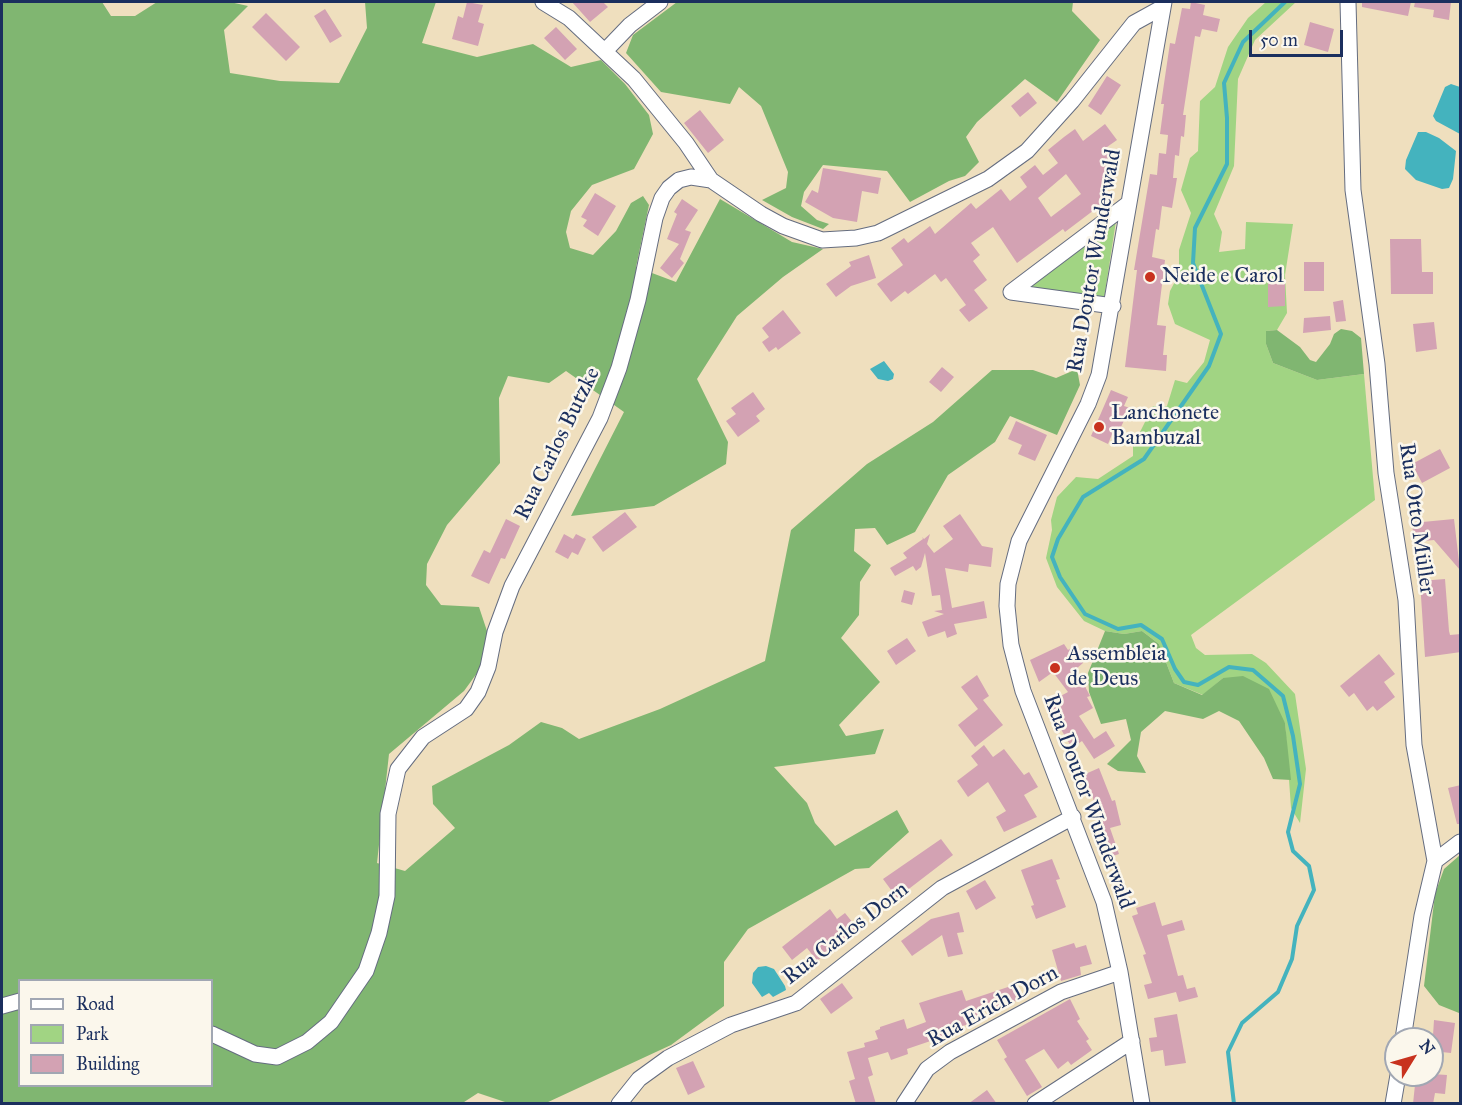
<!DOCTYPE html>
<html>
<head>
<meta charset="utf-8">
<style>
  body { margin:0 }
  #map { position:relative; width:1462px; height:1105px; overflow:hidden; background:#efdfbe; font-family:"IM FELL Great Primer",serif }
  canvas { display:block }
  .frame { position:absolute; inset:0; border:3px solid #1b2f5e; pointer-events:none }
  .legend { position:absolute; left:18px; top:979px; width:195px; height:108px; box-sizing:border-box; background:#fbf7ec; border:2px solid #a1a7b3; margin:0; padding:8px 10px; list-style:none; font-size:18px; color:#1b2f5e }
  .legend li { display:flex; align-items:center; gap:12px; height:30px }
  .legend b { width:30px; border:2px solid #a1a7b3 }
  .north { position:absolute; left:1384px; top:1027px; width:60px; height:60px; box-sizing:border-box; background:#fbf7ec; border:2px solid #a1a7b3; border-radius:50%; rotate:53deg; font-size:16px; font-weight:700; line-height:24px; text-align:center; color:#1b2f5e }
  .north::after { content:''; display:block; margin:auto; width:21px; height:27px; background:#c8321e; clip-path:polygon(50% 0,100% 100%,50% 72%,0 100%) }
  .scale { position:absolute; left:1249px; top:30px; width:94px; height:27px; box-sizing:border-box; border:3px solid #1b2f5e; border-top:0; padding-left:8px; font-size:18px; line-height:21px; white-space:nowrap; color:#1b2f5e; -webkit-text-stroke:4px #fbf7ec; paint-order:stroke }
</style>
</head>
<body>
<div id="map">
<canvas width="1462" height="1105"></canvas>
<div class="frame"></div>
<ul class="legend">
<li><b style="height:8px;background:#fff"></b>Road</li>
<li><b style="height:16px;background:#a1d483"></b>Park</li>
<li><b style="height:16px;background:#d3a2b3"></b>Building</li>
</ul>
<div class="north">N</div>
<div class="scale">50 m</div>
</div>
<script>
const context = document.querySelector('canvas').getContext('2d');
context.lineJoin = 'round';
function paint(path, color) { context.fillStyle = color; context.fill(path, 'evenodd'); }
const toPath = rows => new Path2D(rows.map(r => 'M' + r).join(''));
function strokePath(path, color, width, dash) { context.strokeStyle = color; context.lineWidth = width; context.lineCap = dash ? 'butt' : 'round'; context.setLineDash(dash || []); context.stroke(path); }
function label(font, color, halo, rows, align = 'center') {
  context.font = font + ' "IM FELL Great Primer",serif'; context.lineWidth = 5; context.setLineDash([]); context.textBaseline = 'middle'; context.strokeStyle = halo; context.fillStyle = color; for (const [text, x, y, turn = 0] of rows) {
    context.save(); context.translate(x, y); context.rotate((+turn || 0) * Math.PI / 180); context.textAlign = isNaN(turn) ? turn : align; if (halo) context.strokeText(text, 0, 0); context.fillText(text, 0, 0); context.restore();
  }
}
const green = toPath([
  [1266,2,1296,2,1255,40,1238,79,1234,166,1214,214,1222,232,1219,252,1245,249,1246,222,1293,224,1285,275,1287,313,1277,330,1266,331,1266,344,1273,363,1317,380,1364,374,1375,500,1191,635,1196,648,1205,655,1252,654,1266,663,1295,694,1306,769,1300,823,1291,808,1285,723,1223,678,1203,695,1174,683,1159,644,1142,631,1124,634,1105,631,1084,621,1057,587,1046,558,1052,530,1051,520,1057,497,1076,477,1098,479,1133,456,1133,446,1153,406,1167,406,1175,380,1187,383,1204,362,1210,340,1175,324,1168,304,1170,291,1179,274,1179,250,1191,213,1181,190,1190,158,1198,151,1200,101,1215,87,1228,47,1248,18],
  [1116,221,1104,299,1026,288]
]);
const forest = toPath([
  [2,2,102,2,111,16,135,16,157,2,230,2,248,6,224,30,230,73,280,81,339,83,367,28,365,2,436,2,422,43,477,57,533,44,571,67,601,60,625,84,649,115,653,134,634,169,592,185,571,211,566,232,570,248,593,255,616,231,631,203,643,196,649,205,636,267,676,282,720,199,792,242,823,249,783,277,737,316,697,379,728,442,726,464,654,506,571,516,624,412,566,371,549,383,508,376,499,398,500,463,447,525,427,564,426,585,441,605,479,607,488,634,480,669,464,691,389,754,377,863,405,871,455,828,433,804,432,786,509,745,541,722,562,728,579,739,660,709,765,661,791,530,867,464,933,422,992,370,1033,370,1056,378,1077,369,1080,385,1057,435,1010,416,995,442,948,475,915,532,887,545,875,528,855,529,854,551,871,565,860,582,859,615,841,638,880,682,839,725,846,736,884,729,875,754,774,767,807,803,815,823,835,846,897,810,909,832,869,868,855,869,748,929,724,962,724,1006,671,1045,546,1103,508,1103,478,1093,461,1104,2,1104],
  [20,980,212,980,212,1086,20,1086],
  [677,2,1073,2,1072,11,1100,40,1057,102,1025,79,977,122,966,137,979,162,965,176,949,181,910,202,887,171,823,165,804,192,801,206,817,220,829,224,823,229,792,217,762,200,786,188,788,172,761,106,739,87,730,104,661,92,626,53,633,35],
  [1341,329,1352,331,1361,338,1364,374,1317,380,1273,363,1266,344,1266,331,1277,330,1300,347,1310,360,1316,362,1330,344,1334,334],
  [1105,631,1124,634,1142,631,1159,644,1174,683,1202,695,1223,678,1243,676,1269,689,1285,723,1291,780,1273,779,1264,758,1239,721,1219,711,1203,719,1165,711,1141,732,1137,756,1146,773,1118,771,1107,764,1131,740,1126,719,1101,724,1089,692,1088,673],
  [1460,855,1460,1020,1459,1013,1439,1005,1424,986,1435,894,1444,869]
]);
const water = toPath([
  [1451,84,1460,87,1460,134,1436,121,1433,116,1445,87],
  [1418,132,1426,132,1439,138,1456,151,1453,179,1449,188,1442,189,1416,180,1405,169,1406,160],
  [884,361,894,374,893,379,888,381,878,379,870,369],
  [766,966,774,969,785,986,786,990,773,997,769,993,762,997,752,983,753,973,758,967]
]);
const stream = toPath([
  [1234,1104,1228,1052,1242,1023,1278,992,1292,959,1297,926,1314,890,1309,866,1293,851,1288,832,1300,784,1293,736,1283,696,1253,670,1229,667,1198,685,1184,682,1175,669,1162,639,1141,625,1118,629,1085,614,1060,577,1052,557,1058,539,1083,497,1144,459,1209,366,1221,334,1193,263,1195,228,1227,164,1227,118,1224,83,1243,42,1285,2]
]);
const building = toPath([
  [467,2,483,5,478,22,484,24,478,46,452,39,458,16,463,18],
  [572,2,603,2,608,7,590,22],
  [1191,2,1205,5,1203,15,1220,19,1217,32,1202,29,1200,37,1195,36,1183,115,1186,115,1184,137,1181,136,1179,156,1175,155,1173,178,1177,178,1172,208,1162,206,1159,230,1156,229,1152,257,1165,260,1157,325,1166,326,1163,355,1167,355,1166,371,1125,367,1137,270,1134,270,1150,174,1157,175,1159,153,1166,154,1168,135,1160,134,1164,104,1161,104,1170,43,1175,44,1182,8,1190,9],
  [1362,2,1411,2,1408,16,1362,7],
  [1415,2,1451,2,1449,20,1433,17,1434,10,1414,7],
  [325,9,342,36,330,43,314,16],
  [266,13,300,47,286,61,252,27],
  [1310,22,1334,29,1328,52,1304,45],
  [556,27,577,49,565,60,544,38],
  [1107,76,1121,85,1101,115,1088,106],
  [1028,92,1037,103,1020,117,1011,106],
  [700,110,724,140,708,153,684,123],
  [1105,124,1117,140,1107,147,1112,155,1104,161,1116,177,1103,186,1114,200,1101,210,1098,207,1065,232,1063,229,1017,263,993,227,971,243,980,255,973,261,987,280,974,290,988,308,969,322,959,310,966,305,946,278,941,282,935,274,908,294,905,291,891,302,877,284,903,265,891,248,904,238,908,243,930,226,935,234,971,203,976,209,1001,189,1010,201,1027,187,1020,177,1035,165,1043,175,1058,163,1048,150,1064,137,1075,129,1083,141],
  [1066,174,1081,194,1051,217,1038,198],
  [823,168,881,178,878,194,862,191,857,222,833,218,805,202,812,190,818,193],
  [595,193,616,206,598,236,583,226,587,220,581,217],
  [682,199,698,210,685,230,691,232,680,259,684,263,672,278,660,268,679,244,667,239,677,214,674,212],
  [1390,239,1421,239,1422,272,1433,272,1433,294,1391,294],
  [869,255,876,278,851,286,836,297,826,284,851,266,849,262],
  [1304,262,1324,262,1324,291,1304,291],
  [1268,283,1285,283,1285,306,1268,307],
  [1343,300,1346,321,1336,322,1333,302],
  [783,310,801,333,778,350,776,347,769,352,762,342,769,337,762,328],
  [1330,316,1331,330,1303,333,1304,318],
  [1434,322,1437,349,1416,352,1413,324],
  [942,367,954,377,941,392,929,382],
  [1111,390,1128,397,1124,406,1130,408,1120,429,1115,427,1108,444,1091,436],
  [753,392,765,409,756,416,760,421,738,437,726,421,736,414,731,408],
  [1016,421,1047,435,1035,461,1018,454,1022,445,1008,439],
  [1440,449,1450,468,1422,483,1412,464],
  [625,512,637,527,603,552,592,537],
  [960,514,982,546,993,548,991,567,969,564,968,572,945,568,952,608,984,601,987,618,954,624,957,634,947,638,945,631,928,637,922,622,944,614,934,611,942,610,940,595,932,596,925,553,921,567,916,571,913,566,895,576,890,568,907,558,903,553,923,539,922,537,924,539,930,534,927,544,934,553,953,539,943,526],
  [506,519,520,526,505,559,501,558,489,584,471,576,484,550,490,553],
  [1454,519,1460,570,1434,540,1414,542,1412,523],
  [564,534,573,539,576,534,586,539,578,555,572,552,568,559,555,552],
  [1445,579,1449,631,1450,635,1461,634,1461,652,1425,657,1420,581],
  [904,590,915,593,912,605,901,602],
  [907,638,916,651,896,665,887,651],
  [1064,644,1068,650,1074,646,1081,654,1078,656,1083,663,1076,669,1090,696,1087,697,1093,708,1079,716,1094,739,1106,731,1115,746,1094,759,1082,741,1072,748,1046,704,1068,692,1053,672,1039,682,1030,660],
  [1379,654,1395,674,1384,682,1395,697,1377,711,1373,706,1367,711,1354,693,1349,697,1340,686],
  [977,675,989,696,983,700,1003,725,975,747,958,725,978,709,961,687],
  [984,745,993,757,1004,749,1024,775,1029,772,1038,787,1024,795,1037,817,1004,832,996,817,1006,811,988,782,968,797,957,781,978,765,971,756],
  [1099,768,1112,801,1115,800,1121,825,1110,828,1119,854,1104,859,1099,844,1104,842,1093,798,1083,775],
  [1461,785,1461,824,1457,824,1448,788],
  [941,839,953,855,897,898,883,879],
  [1052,859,1060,879,1056,880,1066,907,1036,919,1031,906,1034,905,1021,870],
  [985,880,996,898,976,910,966,891],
  [1155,902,1162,926,1182,920,1185,930,1167,935,1178,976,1183,975,1187,989,1195,987,1198,997,1179,1002,1176,992,1148,999,1144,985,1152,983,1143,955,1146,954,1132,916,1138,914,1136,908],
  [830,909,837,919,845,913,857,928,817,961,807,948,792,960,782,947],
  [959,912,964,932,957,933,963,954,948,957,942,935,912,956,901,941,931,919],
  [1074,943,1076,948,1086,945,1092,964,1080,967,1081,975,1061,981,1052,950],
  [842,983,853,998,831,1014,820,999],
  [1014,985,1019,1000,980,1013,981,1016,967,1020,969,1024,949,1030,951,1034,907,1049,908,1054,891,1060,888,1052,868,1058,873,1075,868,1077,876,1104,856,1104,849,1081,855,1079,847,1052,865,1047,864,1043,878,1039,875,1031,880,1029,880,1027,904,1019,907,1029,926,1022,919,1003,938,997,962,990,966,1001],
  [1070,999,1080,1019,1077,1021,1089,1039,1086,1041,1092,1050,1071,1065,1068,1061,1058,1069,1044,1049,1025,1060,1042,1087,1027,1096,1004,1059,1007,1057,997,1040],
  [1177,1014,1186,1063,1165,1066,1163,1050,1151,1052,1149,1038,1157,1037,1154,1018],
  [1434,1020,1455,1023,1451,1053,1432,1051],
  [693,1061,705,1087,688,1095,676,1068],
  [1432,1074,1447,1075,1445,1094,1435,1093,1433,1104,1413,1104,1416,1075],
  [987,1090,997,1104,968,1104]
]);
const minor = toPath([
  [543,2,569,18,634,79,686,143,711,180],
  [1348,2,1353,190,1377,364,1386,473,1406,600,1414,745,1435,861,1422,916,1403,1039],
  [606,50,630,25,660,2],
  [1011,292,1129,203],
  [1011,292,1113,306],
  [1435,861,1460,842],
  [2,1006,20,1001],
  [212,1034,255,1054,277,1057,307,1042,331,1022,366,971,379,933,387,896,388,814,398,769,423,737,466,709,478,692,488,667,495,632,512,586,600,418,619,368,638,300,655,218,662,198,669,188,679,180,691,177,711,180,761,214,783,226,822,240,856,238,878,233,988,179,1027,151,1072,101,1134,23,1163,7],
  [619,1104,639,1079,668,1058,731,1025,796,1003,942,888,1073,817],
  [904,1104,927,1069,950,1052,1061,992,1120,972],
  [1035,1104,1132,1041],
  [1142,1104,1120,972,1104,902,1023,691,1011,645,1007,606,1008,584,1019,541,1088,404,1099,375,1164,2],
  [1393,1104,1398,1075]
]);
const markers = [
  [1150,277,6,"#c8321e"],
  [1099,427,6,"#c8321e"],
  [1055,668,6,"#c8321e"]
];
const streetNames = [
  ["Rua Doutor Wunderwald",1095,261,-80],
  ["Rua Carlos Butzke",558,444,-64],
  ["Rua Otto Müller",1416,519,82],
  ["Rua Doutor Wunderwald",1088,802,70],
  ["Rua Carlos Dorn",846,934,-38],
  ["Rua Erich Dorn",993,1007,-29]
];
const poiNames = [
  ["Neide e Carol",1162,277],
  ["Lanchonete",1111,414],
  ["Bambuzal",1111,439],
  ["Assembleia",1067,655],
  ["de Deus",1067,680]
];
paint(green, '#a1d483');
paint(forest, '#80b671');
paint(water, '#44b3be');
strokePath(stream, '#44b3be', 4);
paint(building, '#d3a2b3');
strokePath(minor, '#656d80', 17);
strokePath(minor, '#fff', 15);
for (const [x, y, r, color] of markers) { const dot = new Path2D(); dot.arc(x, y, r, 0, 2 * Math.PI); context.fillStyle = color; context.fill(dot); strokePath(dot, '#fbf7ec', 2); }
label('22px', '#1b2f5e', '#fbf7ec', streetNames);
label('22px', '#1b2f5e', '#fbf7ec', poiNames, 'left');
</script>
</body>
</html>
